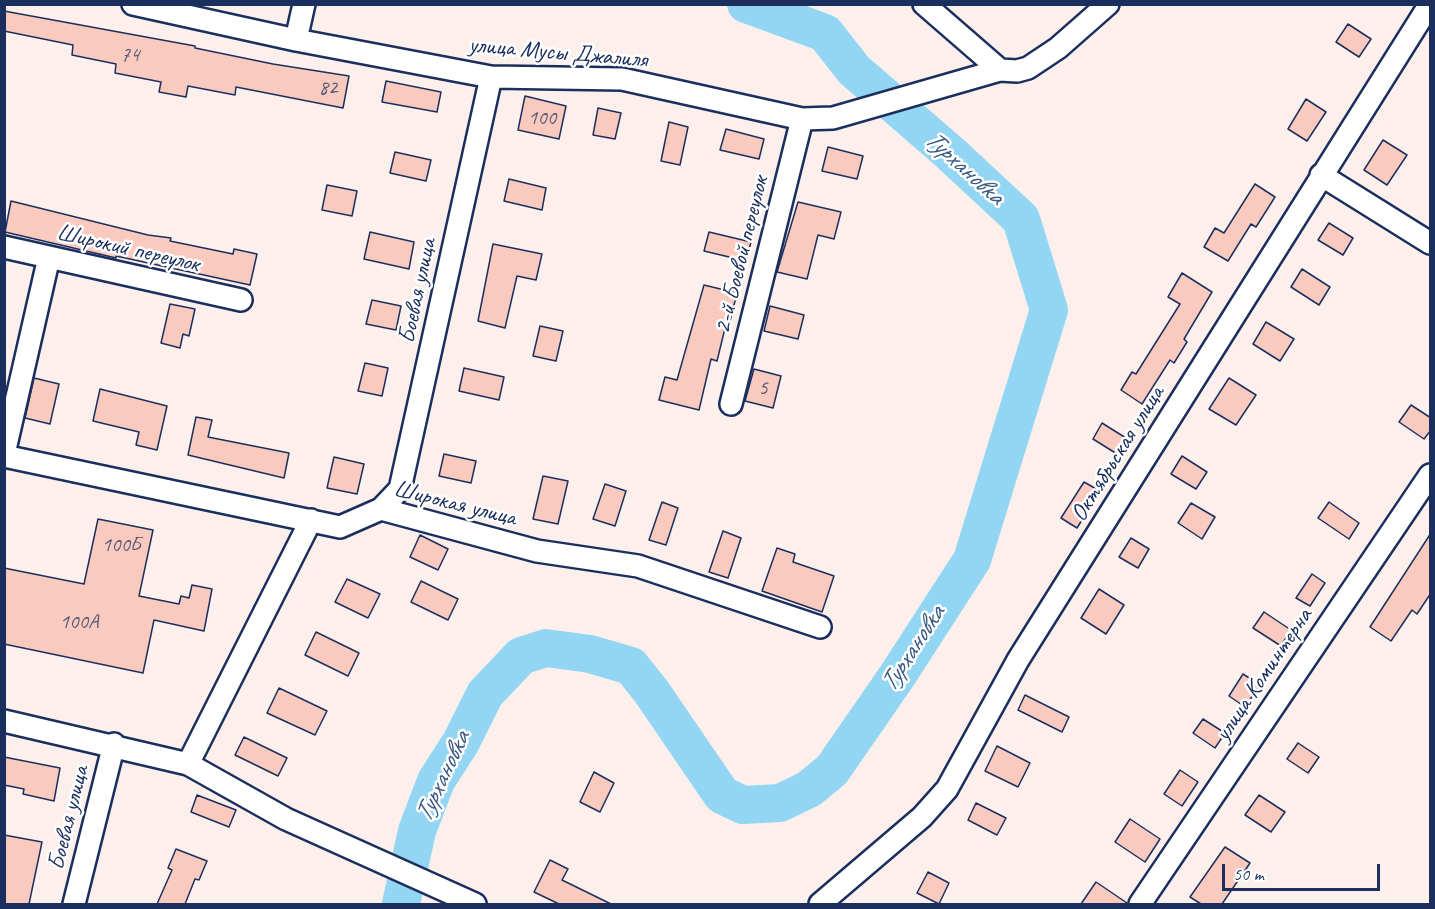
<!DOCTYPE html>
<html>
<head>
<meta charset="utf-8">
<style>
  body { margin:0 }
  #map { position:relative; width:1435px; height:909px; overflow:hidden; background:#fdefeb; font-family:Caveat,sans-serif }
  canvas { display:block }
  .frame { position:absolute; inset:0; border:6px solid #1b2f5e; pointer-events:none }
  .scale { position:absolute; left:1222px; top:864px; width:158px; height:27px; box-sizing:border-box; border:3px solid #1b2f5e; border-top:0; padding-left:8px; font-size:18px; line-height:21px; white-space:nowrap; color:#1b2f5e; -webkit-text-stroke:4px #fff; paint-order:stroke }
</style>
</head>
<body>
<div id="map">
<canvas width="1435" height="909"></canvas>
<div class="frame"></div>
<div class="scale">50 m</div>
</div>
<script>
const context = document.querySelector('canvas').getContext('2d');
context.lineJoin = 'round';
const toPath = rows => new Path2D(rows.map(r => 'M' + r).join(''));
function strokePath(path, color, width, dash) { context.strokeStyle = color; context.lineWidth = width; context.lineCap = dash ? 'butt' : 'round'; context.setLineDash(dash || []); context.stroke(path); }
function paint(path, color) { context.fillStyle = color; context.fill(path, 'evenodd'); }
function label(font, color, halo, rows, align = 'center') {
  context.font = font + ' Caveat,sans-serif'; context.lineWidth = 5; context.setLineDash([]); context.textBaseline = 'middle'; context.strokeStyle = halo; context.fillStyle = color; for (const [text, x, y, turn = 0] of rows) {
    context.save(); context.translate(x, y); context.rotate((+turn || 0) * Math.PI / 180); context.textAlign = isNaN(turn) ? turn : align; if (halo) context.strokeText(text, 0, 0); context.fillText(text, 0, 0); context.restore();
  }
}
const river = toPath([
  [401,904,417,831,436,781,461,742,485,694,521,656,546,648,590,654,631,666,651,691,722,795,743,805,780,803,809,789,832,770,897,676,972,560,1049,310,1021,219,950,153,854,70,825,33,746,4]
]);
const building = toPath([
  [4,11,195,46,195,48,273,64,349,76,343,108,236,87,235,95,188,86,186,97,159,92,161,82,115,73,116,64,72,55,73,45,4,31,4,11],
  [1348,24,1371,39,1359,57,1336,42,1348,24],
  [386,81,441,92,437,112,382,102,386,81],
  [525,96,566,106,559,139,518,130,525,96],
  [1306,99,1326,112,1307,141,1288,129,1306,99],
  [598,108,621,113,615,139,593,135,598,108],
  [669,122,688,127,680,165,661,161,669,122],
  [726,129,764,139,759,159,720,150,726,129],
  [1383,140,1407,155,1387,185,1364,170,1383,140],
  [828,147,863,156,857,179,822,171,828,147],
  [395,152,431,160,426,181,390,173,395,152],
  [509,179,546,188,542,210,504,201,509,179],
  [1255,184,1275,197,1256,227,1251,224,1228,261,1204,247,1215,228,1224,233,1255,184],
  [327,185,357,191,352,216,322,210,327,185],
  [11,201,148,235,171,238,170,241,233,254,234,249,257,254,250,285,116,256,116,258,5,232,11,201],
  [798,202,841,212,834,239,818,235,807,279,777,272,798,202],
  [1329,223,1353,238,1343,255,1318,240,1329,223],
  [370,232,414,242,409,269,364,259,370,232],
  [709,232,751,242,746,261,704,251,709,232],
  [493,244,542,254,536,280,517,276,505,328,478,321,493,244],
  [1302,269,1330,287,1319,305,1291,287,1302,269],
  [1182,273,1212,292,1184,339,1187,342,1174,363,1170,360,1142,404,1121,390,1132,372,1136,374,1180,304,1168,297,1182,273],
  [704,285,737,293,730,321,727,320,717,361,711,359,699,410,659,400,665,377,677,380,704,285],
  [372,300,401,306,396,330,366,324,372,300],
  [170,304,195,309,189,336,183,334,180,348,161,343,170,304],
  [770,306,804,315,798,339,764,331,770,306],
  [1266,322,1294,339,1280,361,1253,344,1266,322],
  [540,326,563,331,556,361,533,356,540,326],
  [365,363,388,368,382,396,358,391,365,363],
  [464,368,504,377,499,400,459,391,464,368],
  [754,369,781,376,773,408,745,401,754,369],
  [34,378,59,384,50,424,25,418,34,378],
  [1229,378,1256,395,1236,425,1209,409,1229,378],
  [100,389,167,406,157,450,136,445,139,432,93,421,100,389],
  [1411,405,1431,418,1431,430,1424,439,1399,422,1411,405],
  [196,417,212,420,208,437,289,453,284,478,188,455,196,417],
  [1102,423,1126,438,1117,454,1093,439,1102,423],
  [444,454,476,461,471,483,439,476,444,454],
  [1182,456,1207,472,1196,489,1171,474,1182,456],
  [334,457,364,464,357,494,327,488,334,457],
  [543,476,568,481,558,524,533,519,543,476],
  [1084,482,1100,491,1077,528,1061,518,1084,482],
  [605,484,626,491,615,526,593,519,605,484],
  [662,502,678,508,666,545,649,540,662,502],
  [1329,502,1359,523,1349,539,1318,518,1329,502],
  [1191,503,1215,517,1202,539,1178,523,1191,503],
  [98,519,153,530,139,596,179,604,181,596,189,598,192,585,212,589,204,631,154,620,143,673,4,644,4,568,84,584,98,519],
  [723,531,741,538,728,578,709,572,723,531],
  [1431,533,1431,593,1417,614,1412,610,1391,641,1370,627,1431,533],
  [420,535,448,549,438,570,410,557,420,535],
  [1131,538,1149,549,1138,568,1119,557,1131,538],
  [777,548,795,554,793,562,834,576,822,612,762,591,777,548],
  [1312,574,1325,583,1310,606,1296,598,1312,574],
  [347,579,380,594,368,618,335,602,347,579],
  [421,581,458,599,448,620,411,602,421,581],
  [1099,589,1124,605,1106,634,1081,618,1099,589],
  [1264,612,1291,630,1281,646,1253,628,1264,612],
  [316,632,359,653,348,676,305,655,316,632],
  [1243,674,1260,685,1245,707,1229,696,1243,674],
  [279,688,327,711,315,735,267,713,279,688],
  [1025,695,1069,717,1062,732,1018,710,1025,695],
  [1203,719,1225,733,1215,748,1193,733,1203,719],
  [244,737,287,758,278,776,235,755,244,737],
  [1298,743,1319,757,1308,773,1287,759,1298,743],
  [997,746,1030,763,1018,787,985,771,997,746],
  [4,757,60,768,54,801,23,794,24,789,4,785,4,757],
  [1180,770,1198,782,1182,806,1164,794,1180,770],
  [594,772,614,783,600,812,580,802,594,772],
  [197,795,236,810,229,827,191,812,197,795],
  [1259,795,1285,812,1271,832,1245,815,1259,795],
  [976,803,1006,818,997,835,968,820,976,803],
  [1130,819,1160,839,1145,862,1115,842,1130,819],
  [4,835,42,842,29,904,4,904,4,835],
  [1225,847,1250,863,1222,904,1201,904,1190,897,1225,847],
  [176,849,207,861,199,880,195,879,185,904,157,904,172,870,168,868,176,849],
  [550,860,568,869,562,880,611,904,559,904,534,892,550,860],
  [928,872,949,883,939,904,917,893,928,872],
  [1096,882,1127,903,1127,904,1081,904,1096,882]
]);
const minor = toPath([
  [133,4,296,40,491,77,622,79,802,119,833,118,1000,70],
  [924,4,1000,70,1017,71,1028,68,1058,48,1108,4],
  [296,40,304,4],
  [1321,175,1430,243],
  [4,247,241,300],
  [731,404,802,119],
  [4,454,49,257],
  [4,456,340,527,381,509,537,551,638,566,820,627],
  [381,509,400,489,491,77],
  [4,721,188,764,286,819,475,904],
  [188,764,311,520],
  [74,904,114,744],
  [820,904,922,817,947,789,1018,660,1430,4],
  [1140,904,1430,475]
]);
const numberNames = [
  ["74",130,55],
  ["82",328,88],
  ["100",542,118],
  ["5",763,388],
  ["100Б",121,545],
  ["100А",79,622]
];
const streetNames = [
  ["улица Мусы Джалиля",558,53,5],
  ["Широкий переулок",128,249,13],
  ["2-й Боевой переулок",742,255,-76],
  ["Боевая улица",418,291,-78],
  ["Октябрьская улица",1118,454,-58],
  ["Широкая улица",455,504,14],
  ["улица Коминтерна",1264,675,-56],
  ["Боевая улица",69,818,-76]
];
const waterNames = [
  ["Турхановка",964,168,42],
  ["Турхановка",913,649,-57],
  ["Турхановка",443,777,-65]
];
strokePath(river, '#92d6f3', 38);
paint(building, '#f9cabd');
strokePath(building, '#1b2f5e', 1.5);
strokePath(minor, '#1b2f5e', 26);
strokePath(minor, '#fff', 21);
label('21px', '#525676', null, numberNames);
label('24px', '#1b2f5e', '#fff', streetNames);
label('italic 26px', '#395983', '#fff', waterNames);
</script>
</body>
</html>
